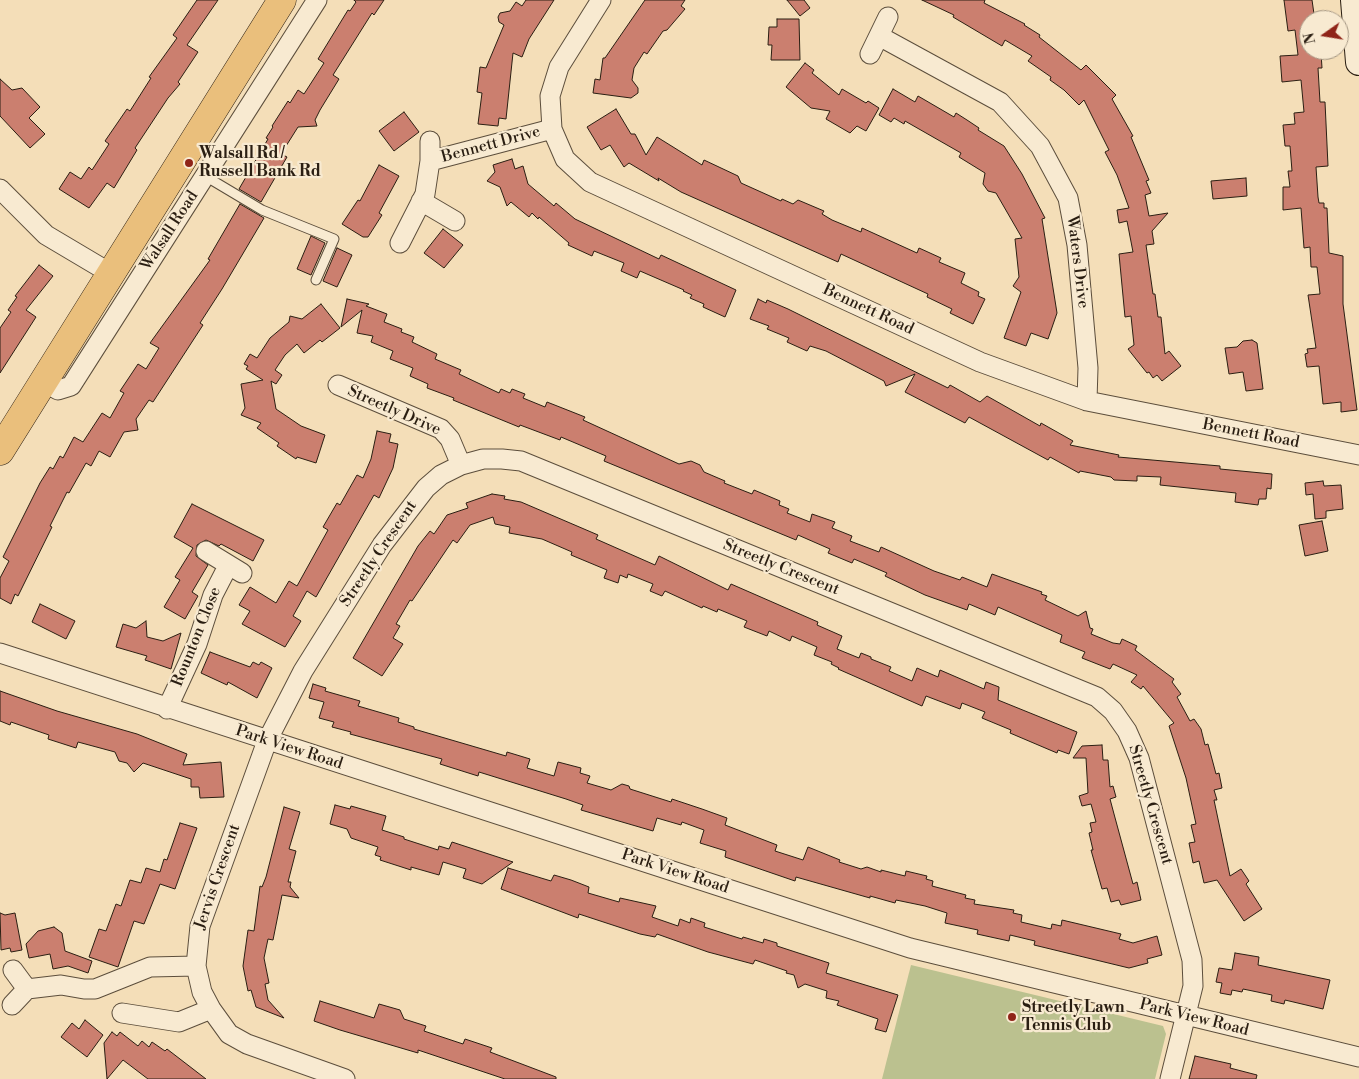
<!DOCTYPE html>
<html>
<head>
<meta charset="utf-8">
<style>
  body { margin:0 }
  #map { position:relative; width:1359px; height:1079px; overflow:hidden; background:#f4deb8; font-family:"Libre Bodoni",serif }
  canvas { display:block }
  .north { position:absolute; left:1299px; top:10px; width:50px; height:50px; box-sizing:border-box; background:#f8ead1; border:1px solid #a69885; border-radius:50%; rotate:257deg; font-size:14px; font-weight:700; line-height:20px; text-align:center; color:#2a1e12 }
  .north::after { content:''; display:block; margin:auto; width:18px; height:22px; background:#8f2418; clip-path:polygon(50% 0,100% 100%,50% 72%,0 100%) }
</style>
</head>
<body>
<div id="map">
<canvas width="1359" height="1079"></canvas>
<div class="north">N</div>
</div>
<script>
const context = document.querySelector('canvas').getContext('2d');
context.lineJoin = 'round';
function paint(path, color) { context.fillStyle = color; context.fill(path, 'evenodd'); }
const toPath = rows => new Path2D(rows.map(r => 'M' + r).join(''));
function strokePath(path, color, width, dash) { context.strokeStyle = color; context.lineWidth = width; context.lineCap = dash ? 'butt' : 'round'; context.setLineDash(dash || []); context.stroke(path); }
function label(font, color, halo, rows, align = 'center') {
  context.font = font + ' "Libre Bodoni",serif'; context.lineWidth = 4.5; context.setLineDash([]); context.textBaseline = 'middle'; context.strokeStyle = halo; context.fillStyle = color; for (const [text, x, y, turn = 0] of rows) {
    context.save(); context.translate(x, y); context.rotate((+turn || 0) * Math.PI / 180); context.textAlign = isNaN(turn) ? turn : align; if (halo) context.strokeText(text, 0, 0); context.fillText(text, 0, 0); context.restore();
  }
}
const green = toPath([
  [911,965,1163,1026,1166,1034,1155,1079,882,1079]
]);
const building = toPath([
  [197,0,218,0,187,45,198,52,178,82,180,84,168,98,135,148,137,150,114,188,107,183,89,208,59,189,70,172,81,179,89,167,92,170,109,144,105,141,127,109,130,111,151,78,149,77,177,38,173,35,197,0],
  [354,0,384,0,374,15,372,13,333,75,339,79,320,110,315,120,317,126,298,127,281,154,287,157,261,202,239,189,268,139,266,138,273,127,272,126,288,101,290,103,298,90,304,94,324,63,318,59,348,10,350,11,356,2,354,0],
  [526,0,554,0,529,39,522,57,513,53,506,119,499,118,498,126,478,124,482,93,477,92,480,67,486,68,504,25,499,22,498,17,500,13,510,11,516,2,522,6,526,0],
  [645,0,685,0,681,6,685,9,667,30,663,31,647,54,644,52,634,68,632,80,638,88,638,93,631,98,593,93,595,79,600,80,603,58,605,58,645,0],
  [787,0,804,0,810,8,800,16,787,0],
  [922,0,985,0,984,3,1025,24,1024,25,1040,35,1039,37,1081,70,1086,65,1116,95,1112,99,1133,136,1131,137,1149,180,1146,181,1151,193,1145,195,1149,216,1168,213,1152,231,1154,244,1146,245,1153,294,1155,294,1158,317,1161,317,1165,354,1169,351,1181,366,1162,381,1157,375,1153,378,1149,372,1147,373,1128,349,1134,345,1131,316,1125,317,1119,254,1133,252,1127,221,1119,223,1117,210,1129,208,1117,175,1105,152,1109,150,1084,100,1079,105,1064,90,1050,80,1051,77,1028,61,1032,56,1005,40,1002,46,953,17,954,15,922,0],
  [1284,0,1312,0,1314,14,1311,15,1312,20,1309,20,1309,54,1321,53,1322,68,1318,68,1320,102,1325,102,1328,166,1316,167,1318,197,1319,203,1324,203,1324,208,1327,208,1329,253,1343,256,1343,304,1357,410,1341,412,1341,402,1323,404,1319,366,1307,367,1305,354,1308,353,1307,349,1316,348,1308,295,1320,294,1317,267,1311,267,1310,247,1304,248,1301,208,1283,210,1283,187,1290,187,1288,171,1292,171,1290,146,1285,146,1283,125,1295,124,1294,113,1304,112,1301,80,1282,82,1280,56,1298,55,1295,30,1288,31,1284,0],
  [777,19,799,19,800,60,771,60,772,45,768,45,769,27,777,27,777,19],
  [805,63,814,70,812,73,839,95,842,89,866,103,868,101,879,108,866,131,857,126,850,133,826,119,830,111,811,108,786,87,805,63],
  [0,79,12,90,22,88,40,107,29,118,45,134,30,148,0,116,0,79],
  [893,89,915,102,918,96,954,117,956,113,967,120,979,128,978,130,1004,146,1022,174,1045,218,1042,219,1057,313,1048,339,1031,333,1026,346,1004,338,1021,292,1013,286,1019,277,1015,239,1022,238,996,193,988,191,983,184,985,173,959,157,961,153,905,121,904,124,894,118,891,122,879,115,893,89],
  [616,109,631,134,635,134,646,155,657,137,702,165,704,160,738,176,741,183,781,201,782,199,793,204,798,200,824,211,822,214,832,220,861,232,862,228,917,253,919,248,941,258,939,262,965,273,961,283,979,292,978,296,985,299,973,324,950,313,952,309,927,297,928,294,841,254,838,262,681,192,658,178,659,181,629,163,624,167,610,145,601,150,587,127,616,109],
  [404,112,419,132,394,151,379,131,404,112],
  [512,159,515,169,523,166,528,184,554,206,556,203,575,219,659,259,661,255,736,290,725,317,703,307,704,304,690,298,692,295,683,291,684,290,640,271,637,278,621,271,624,263,594,251,592,256,568,245,569,243,539,217,538,219,532,213,529,217,511,202,507,206,500,187,487,181,495,172,493,165,512,159],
  [379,165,399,176,379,213,382,215,368,237,363,237,342,224,358,200,360,201,379,165],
  [1246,178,1247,196,1213,199,1211,181,1246,178],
  [240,204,264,218,222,289,200,323,203,325,153,402,149,400,136,419,138,430,124,432,110,457,99,451,91,466,86,463,69,493,67,492,50,526,52,527,18,596,15,594,11,604,0,598,0,578,9,561,3,557,40,483,50,467,53,469,60,456,63,458,74,437,83,442,102,413,110,418,124,393,120,391,138,364,146,369,159,348,150,343,210,260,208,259,240,204],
  [443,229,463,245,444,268,424,253,443,229],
  [311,236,325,243,311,275,297,269,311,236],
  [337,248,352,255,337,287,323,281,337,248],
  [39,265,53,276,26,310,36,317,0,373,0,328,11,312,8,310,17,297,15,296,39,265],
  [347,299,369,304,366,306,387,314,384,322,402,329,401,332,414,337,412,342,437,354,435,359,461,370,459,374,499,393,501,389,510,393,512,389,525,394,523,398,545,407,547,402,585,417,583,420,679,464,691,461,700,465,704,472,725,481,724,483,752,494,754,490,780,501,779,505,789,509,787,513,810,522,812,514,835,522,832,528,852,536,850,541,879,552,881,547,934,571,960,580,962,577,987,587,992,574,1042,592,1041,594,1047,596,1045,600,1078,616,1086,611,1090,628,1093,629,1091,634,1113,643,1120,644,1122,639,1137,646,1135,650,1174,679,1172,682,1181,694,1177,697,1190,721,1194,719,1201,729,1205,745,1208,744,1216,774,1219,773,1222,788,1214,790,1217,800,1214,800,1230,876,1241,869,1249,881,1246,884,1262,909,1244,921,1217,880,1204,883,1199,861,1193,863,1189,843,1195,842,1191,825,1196,824,1186,778,1169,726,1174,723,1143,686,1141,689,1131,682,1137,675,1113,664,1110,669,1082,658,1085,652,1060,642,1062,635,998,607,995,615,969,604,967,610,925,595,885,576,887,573,854,559,852,563,828,553,830,549,798,535,796,540,604,461,606,456,561,437,560,440,520,425,519,427,453,400,454,398,427,388,428,384,410,376,413,368,390,359,393,351,371,342,373,336,357,333,362,310,341,327,347,299],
  [758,299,766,303,767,300,788,309,948,388,950,385,980,402,987,396,1040,426,1041,423,1073,441,1070,445,1119,455,1118,457,1220,466,1220,469,1272,474,1271,489,1267,488,1266,499,1259,499,1258,505,1235,502,1236,493,1160,485,1161,477,1137,476,1137,481,1114,480,1111,477,1080,471,1079,473,1050,457,1048,460,969,417,965,423,905,392,915,374,886,386,884,381,826,351,810,346,807,351,787,342,789,338,767,329,769,326,750,319,758,299],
  [321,304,340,328,322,342,320,340,304,353,297,344,285,355,275,370,282,375,276,384,271,381,276,409,301,426,325,435,316,463,297,457,296,459,277,446,279,443,257,428,261,423,241,415,245,408,241,384,263,380,246,369,248,366,244,364,250,354,257,358,270,338,289,322,290,316,302,319,321,304],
  [1252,340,1257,343,1263,389,1246,391,1243,372,1229,374,1225,348,1237,347,1243,341,1252,340],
  [377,431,391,434,389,442,398,444,393,468,379,498,374,495,316,597,307,591,293,616,301,621,285,647,242,624,250,611,239,605,250,587,276,603,289,581,297,586,328,530,323,527,337,503,340,505,357,475,363,478,371,459,377,431],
  [1323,481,1324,486,1341,485,1343,509,1326,511,1326,518,1315,519,1313,494,1306,495,1305,483,1323,481],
  [492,494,505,496,504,499,521,502,598,535,596,539,655,565,659,556,728,590,731,584,818,622,817,625,842,636,837,649,859,658,861,653,871,657,871,659,891,667,889,671,912,681,917,668,938,677,940,670,984,689,986,682,999,687,998,700,1077,732,1069,754,1058,750,1057,753,1010,733,1011,730,982,718,985,712,962,703,960,709,926,696,922,706,838,669,839,668,831,664,832,662,814,655,817,647,792,636,790,641,769,631,767,636,744,627,747,621,718,609,717,612,703,606,702,608,665,591,662,596,650,591,653,584,628,574,627,578,620,575,618,583,604,578,607,570,571,555,572,552,542,539,509,533,510,527,495,524,493,517,470,525,457,543,453,540,412,601,410,600,396,624,400,626,393,638,403,644,382,676,353,658,418,546,430,531,434,534,447,515,468,508,466,503,492,494],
  [192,504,264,540,253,561,221,544,219,546,206,540,197,545,196,556,208,565,192,592,198,596,185,619,164,607,180,580,175,577,193,548,174,537,192,504],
  [1322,521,1328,551,1305,556,1299,525,1322,521],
  [40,604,75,621,66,639,32,622,40,604],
  [146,621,147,637,163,641,181,633,171,669,145,660,147,656,116,647,123,624,136,628,146,621],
  [210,652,250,667,253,662,259,665,261,662,272,668,257,698,228,682,227,685,201,673,210,652],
  [313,684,326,688,325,691,360,701,358,706,399,718,398,722,414,727,414,729,506,756,507,752,530,759,527,768,554,776,558,762,581,768,580,773,590,776,587,783,611,790,622,784,629,786,630,789,671,802,672,799,702,809,727,818,725,825,777,845,775,851,803,860,808,847,840,860,839,862,861,869,867,867,881,872,881,870,905,876,906,871,927,876,926,879,933,881,932,886,966,895,965,898,975,900,974,904,1014,910,1013,913,1022,915,1021,922,1051,929,1052,924,1061,926,1062,920,1121,934,1119,939,1133,943,1157,936,1162,955,1147,959,1148,963,1129,968,1034,945,1035,941,1010,935,1009,941,977,934,978,930,945,923,947,913,925,906,896,900,895,903,870,896,870,898,796,877,795,881,725,857,726,851,700,843,704,830,682,822,681,825,657,818,653,831,581,810,583,805,566,799,479,772,478,776,440,764,442,759,350,734,351,732,332,727,334,722,319,718,324,702,309,698,313,684],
  [0,691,57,711,137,734,187,754,183,765,221,762,224,797,200,798,199,787,191,787,191,779,143,763,134,772,127,763,119,761,115,752,78,742,76,748,48,739,49,735,11,722,10,725,0,721,0,691],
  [1102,745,1103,760,1108,760,1110,787,1113,786,1116,797,1110,799,1114,814,1133,884,1137,882,1141,900,1121,905,1119,900,1111,902,1107,888,1102,889,1091,850,1093,850,1089,833,1092,832,1090,823,1096,822,1091,804,1082,806,1079,796,1088,793,1086,758,1073,758,1082,746,1102,745],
  [335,805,350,809,351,806,386,816,382,830,404,837,404,839,438,850,439,846,449,849,452,842,513,862,482,884,463,878,466,869,443,862,439,875,411,867,411,870,380,860,381,857,375,855,378,847,351,838,347,829,330,824,335,805],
  [284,807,300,812,289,849,296,851,288,882,291,882,290,887,299,898,282,895,273,940,268,939,264,958,269,983,265,984,268,1000,284,1018,256,1007,251,990,248,991,243,966,248,930,254,931,260,886,262,887,266,877,284,807],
  [180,823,197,828,175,889,160,884,144,924,134,921,118,967,89,957,99,929,106,931,116,904,121,906,130,880,141,883,146,868,160,872,164,859,167,860,180,823],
  [508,868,551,881,554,875,571,880,589,887,588,893,619,902,620,898,656,906,652,917,678,926,680,919,690,923,691,918,705,923,704,927,742,939,743,937,763,943,764,939,777,943,777,946,829,963,826,973,898,995,886,1032,875,1029,878,1019,837,1005,839,1001,826,998,827,991,805,984,798,988,794,975,786,973,787,971,755,960,753,964,708,952,657,934,655,937,640,934,579,914,578,918,501,889,508,868],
  [0,913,5,915,15,913,22,950,11,952,10,948,1,950,0,913],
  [54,927,62,933,65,951,92,961,88,973,68,966,53,969,50,954,29,958,26,944,38,931,54,927],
  [1235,953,1259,957,1258,965,1330,980,1323,1009,1285,1000,1284,1004,1271,1001,1272,995,1243,989,1242,992,1232,990,1231,995,1220,993,1222,983,1216,982,1219,968,1232,970,1235,953],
  [320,1001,374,1018,379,1004,400,1010,404,1019,426,1026,424,1031,463,1044,465,1039,492,1048,490,1052,556,1077,556,1079,505,1079,418,1050,418,1053,340,1030,314,1021,320,1001],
  [85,1020,103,1035,87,1057,61,1037,72,1023,79,1029,85,1020],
  [112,1032,117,1036,120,1032,138,1046,142,1041,149,1047,152,1042,165,1051,167,1049,206,1079,148,1079,123,1060,107,1079,104,1043,112,1032],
  [1195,1056,1231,1064,1230,1068,1257,1075,1256,1079,1189,1079,1195,1056]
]);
const service = toPath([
  [205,176,262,210,334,239,316,280]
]);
const minor = toPath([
  [601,0,559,67,550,96,552,129,565,159,590,182,980,362,1087,401,1359,455],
  [879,36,1000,102,1040,146,1068,198,1077,245,1088,368,1087,401],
  [870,54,888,17],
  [430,141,430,161],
  [0,189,46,235,110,273],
  [421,201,455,221],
  [400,243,425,194,430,161,552,129],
  [44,382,58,390,71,386,317,0],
  [338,385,441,429,450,439,461,465],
  [206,551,242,573],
  [0,653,910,948,1359,1057],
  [167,709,197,644,213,595,228,566],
  [13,970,27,989,61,985,84,989,95,989,150,967,196,966],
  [12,1005,27,989],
  [122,1013,179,1022,211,1009],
  [345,1079,247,1044,229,1034,211,1009,202,992,196,966,200,926,267,741,303,671,382,545,426,488,441,475,461,465,483,459,502,459,521,461,1097,697,1113,711,1127,731,1139,758,1192,960,1193,986,1170,1079]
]);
const secondary = toPath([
  [1354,0,1359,62]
]);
const primary = toPath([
  [0,451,282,0]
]);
const markers = [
  [189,163,5,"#8f2418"],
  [1012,1017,5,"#8f2418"]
];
const streetNames = [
  ["Bennett Drive",491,145,-15],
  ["Walsall Road",170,231,-57],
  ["Waters Drive",1077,262,83],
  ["Bennett Road",868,310,25],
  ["Streetly Drive",394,411,24],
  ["Bennett Road",1251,434,11],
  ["Streetly Crescent",379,554,-56],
  ["Streetly Crescent",781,568,22],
  ["Rounton Close",197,637,-68],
  ["Park View Road",289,748,18],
  ["Streetly Crescent",1150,805,74],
  ["Park View Road",675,872,18],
  ["Jervis Crescent",218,877,-71],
  ["Park View Road",1194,1018,14]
];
const poiNames = [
  ["Walsall Rd /",199,154],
  ["Russell Bank Rd",199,172],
  ["Streetly Lawn",1022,1008],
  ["Tennis Club",1022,1026]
];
paint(green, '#bbc18f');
paint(building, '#cb7f6f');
strokePath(building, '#2a1e12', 1);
strokePath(service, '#5c4e3c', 11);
strokePath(minor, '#5c4e3c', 21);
strokePath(secondary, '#2a1e12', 28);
strokePath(primary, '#2a1e12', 29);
strokePath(service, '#f8ead1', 9);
strokePath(minor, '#f8ead1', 19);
strokePath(secondary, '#f8ead1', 26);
strokePath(primary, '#eabf7c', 28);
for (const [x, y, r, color] of markers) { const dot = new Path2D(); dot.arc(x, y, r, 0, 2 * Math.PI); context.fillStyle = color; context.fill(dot); strokePath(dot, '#f8ead1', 2); }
label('16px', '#2a1e12', '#f8ead1', streetNames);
label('bold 16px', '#2a1e12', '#f8ead1', poiNames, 'left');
</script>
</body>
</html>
